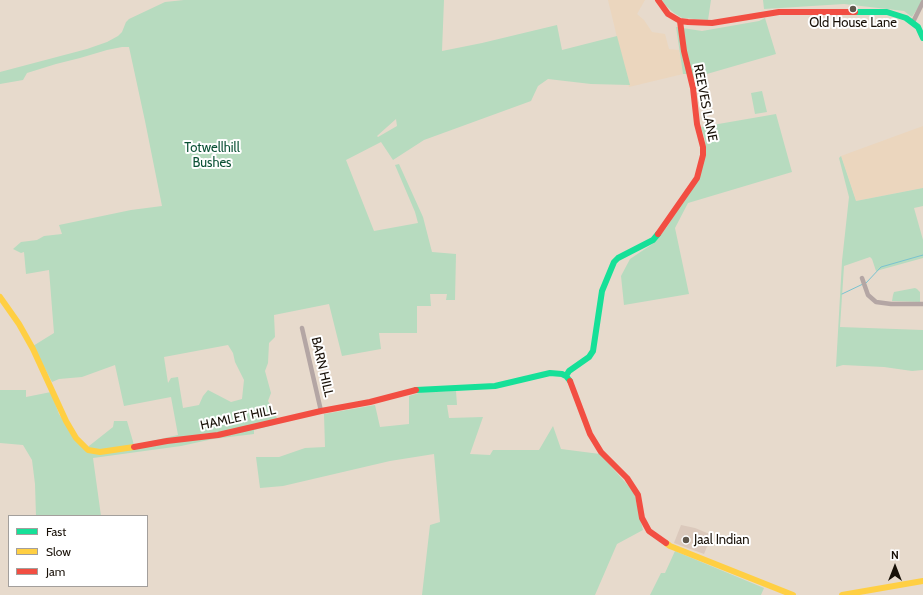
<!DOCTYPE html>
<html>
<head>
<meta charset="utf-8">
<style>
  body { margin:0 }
  #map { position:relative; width:923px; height:595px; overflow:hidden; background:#e7dacc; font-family:Cabin,sans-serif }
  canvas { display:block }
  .legend { position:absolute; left:8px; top:515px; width:140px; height:72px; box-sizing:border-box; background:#fff; border:1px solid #a39f9c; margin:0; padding:5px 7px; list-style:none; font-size:12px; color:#181007 }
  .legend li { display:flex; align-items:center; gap:8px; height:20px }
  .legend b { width:20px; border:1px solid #a39f9c }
  .north { position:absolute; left:875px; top:547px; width:40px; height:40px; -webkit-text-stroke:3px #fff; paint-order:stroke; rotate:0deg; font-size:11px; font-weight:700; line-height:16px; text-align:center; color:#181007 }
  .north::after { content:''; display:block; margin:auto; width:14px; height:18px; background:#181007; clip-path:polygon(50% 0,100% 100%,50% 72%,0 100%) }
</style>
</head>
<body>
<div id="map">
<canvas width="923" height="595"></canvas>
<ul class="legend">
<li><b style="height:5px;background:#16e098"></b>Fast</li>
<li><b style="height:5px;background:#ffcf43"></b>Slow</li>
<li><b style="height:5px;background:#f24e42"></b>Jam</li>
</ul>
<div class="north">N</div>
</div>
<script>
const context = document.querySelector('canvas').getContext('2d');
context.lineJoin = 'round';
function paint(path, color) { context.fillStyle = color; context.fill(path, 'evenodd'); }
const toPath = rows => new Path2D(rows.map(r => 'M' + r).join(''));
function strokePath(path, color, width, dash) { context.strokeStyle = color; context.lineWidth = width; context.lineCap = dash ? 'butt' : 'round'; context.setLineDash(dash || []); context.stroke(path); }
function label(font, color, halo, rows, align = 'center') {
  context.font = font + ' Cabin,sans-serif'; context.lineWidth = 4; context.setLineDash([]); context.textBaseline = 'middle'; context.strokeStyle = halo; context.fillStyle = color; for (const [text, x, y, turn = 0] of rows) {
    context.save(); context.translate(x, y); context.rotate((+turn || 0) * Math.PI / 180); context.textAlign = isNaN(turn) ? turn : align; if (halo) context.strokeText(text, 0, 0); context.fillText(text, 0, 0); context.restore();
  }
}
const commercial = toPath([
  [681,525,695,528,712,535,704,554,674,543]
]);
const built = toPath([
  [608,0,645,0,637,14,644,20,652,32,665,34,669,49,679,50,683,74,629,87],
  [923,126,923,188,856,201,841,156]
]);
const green = toPath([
  [184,0,444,0,442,51,482,43,557,25,562,50,617,36,630,85,591,84,548,79,538,86,531,101,424,140,393,160,381,142,346,160,374,231,418,223,415,212,395,165,399,164,423,217,432,252,456,254,455,300,446,300,447,294,430,294,431,306,417,306,417,333,379,333,381,349,342,356,329,304,274,315,275,337,269,343,268,363,265,371,271,393,268,401,277,418,274,425,254,430,254,434,213,439,181,446,93,458,101,516,36,516,35,484,32,460,23,445,0,443,0,390,26,390,26,397,51,392,59,414,74,437,86,451,89,446,113,427,114,421,127,421,134,445,178,435,171,397,124,406,115,365,82,377,59,379,52,382,33,346,54,333,49,270,26,274,24,252,21,253,13,249,21,242,37,240,44,236,62,234,59,225,131,210,162,206,145,121,129,47,122,47,107,50,80,58,56,64,27,73,23,80,0,84,0,72,87,49,107,42,118,36,122,32,126,22,129,19,165,2],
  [396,119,397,126,378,137,377,136],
  [228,345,233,353,235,362,244,380,242,399,231,402,208,390,203,396,199,405,183,408,178,377,171,378,168,383,164,357],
  [662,0,711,0,708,20,682,18,674,13,666,6],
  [763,0,923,0,912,17,904,11,844,4,764,9],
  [765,18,776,54,693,78,692,74,683,74,676,27,702,31,759,21],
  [762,91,767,112,755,114,751,93],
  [776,114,792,172,688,203,675,228,689,294,624,305,621,276,630,259,654,243,667,227,685,198,706,155,705,140,701,127],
  [841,156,856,201,923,188,923,206,914,208,923,240,923,258,876,271,872,259,870,257,844,266,840,327,923,330,923,370,912,371,884,367,843,365,836,367,842,261,849,197,839,158],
  [915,288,917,289,920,292,920,302,892,301,893,295,894,292],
  [456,391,457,405,447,405,449,418,483,417,470,454,490,455,493,450,539,450,553,426,561,449,600,454,634,492,643,530,617,544,595,595,422,595,430,525,440,522,434,454,390,461,283,486,260,488,256,457,279,457,305,448,325,447,324,414,375,405,380,427,409,424,409,396,422,392],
  [675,551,764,588,761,595,650,595,661,573,665,573]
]);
const stream = toPath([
  [866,283,881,267,923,255],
  [842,294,863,284]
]);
const street = toPath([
  [913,22,923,2],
  [862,278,868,295,876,302,891,304,923,304],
  [302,328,321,411]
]);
const fast = toPath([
  [855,12,887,12,906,18,918,27,923,38],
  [566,376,569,371,589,357,593,351,602,291,614,262,618,258,653,240,658,234],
  [416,390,495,386,550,373,562,374,566,376,570,381]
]);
const slow = toPath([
  [0,297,19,324,33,349,66,421,76,438,88,450,100,452,134,447],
  [666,543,670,546,793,595],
  [842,595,923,581]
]);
const jam = toPath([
  [658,0,668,14,680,21,688,22,712,23,779,12,855,12],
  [658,234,697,178,703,155,703,147,697,124,693,88,684,51,680,21],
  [570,381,590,434,601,452,627,478,638,495,642,518,649,531,666,543],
  [134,447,167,441,218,435,321,411,370,402,416,390]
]);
const markers = [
  [853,9,4,"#60574c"],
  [686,540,4,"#60574c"]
];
const poiNames = [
  ["Old House Lane",853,23],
  ["Jaal Indian",694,540,"left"]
];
const streetNames = [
  ["REEVES LANE",705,103,79],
  ["BARN HILL",322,367,77],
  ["HAMLET HILL",238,418,-12]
];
const parkNames = [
  ["Totwellhill",212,148],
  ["Bushes",212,163]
];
paint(commercial, '#dbc9bc');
paint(built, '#ebd6be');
paint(green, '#b7dbbf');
strokePath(stream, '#79c2cf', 1);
strokePath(street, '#b4a6a4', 4.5);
strokePath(fast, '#16e098', 6);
strokePath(slow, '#ffcf43', 6);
strokePath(jam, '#f24e42', 6);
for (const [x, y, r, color] of markers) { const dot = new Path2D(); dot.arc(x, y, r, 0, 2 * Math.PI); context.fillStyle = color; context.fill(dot); strokePath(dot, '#fff', 1.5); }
label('13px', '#181007', '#fff', poiNames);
label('13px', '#181007', '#fff', streetNames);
label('13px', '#0b5135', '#fff', parkNames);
</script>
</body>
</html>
